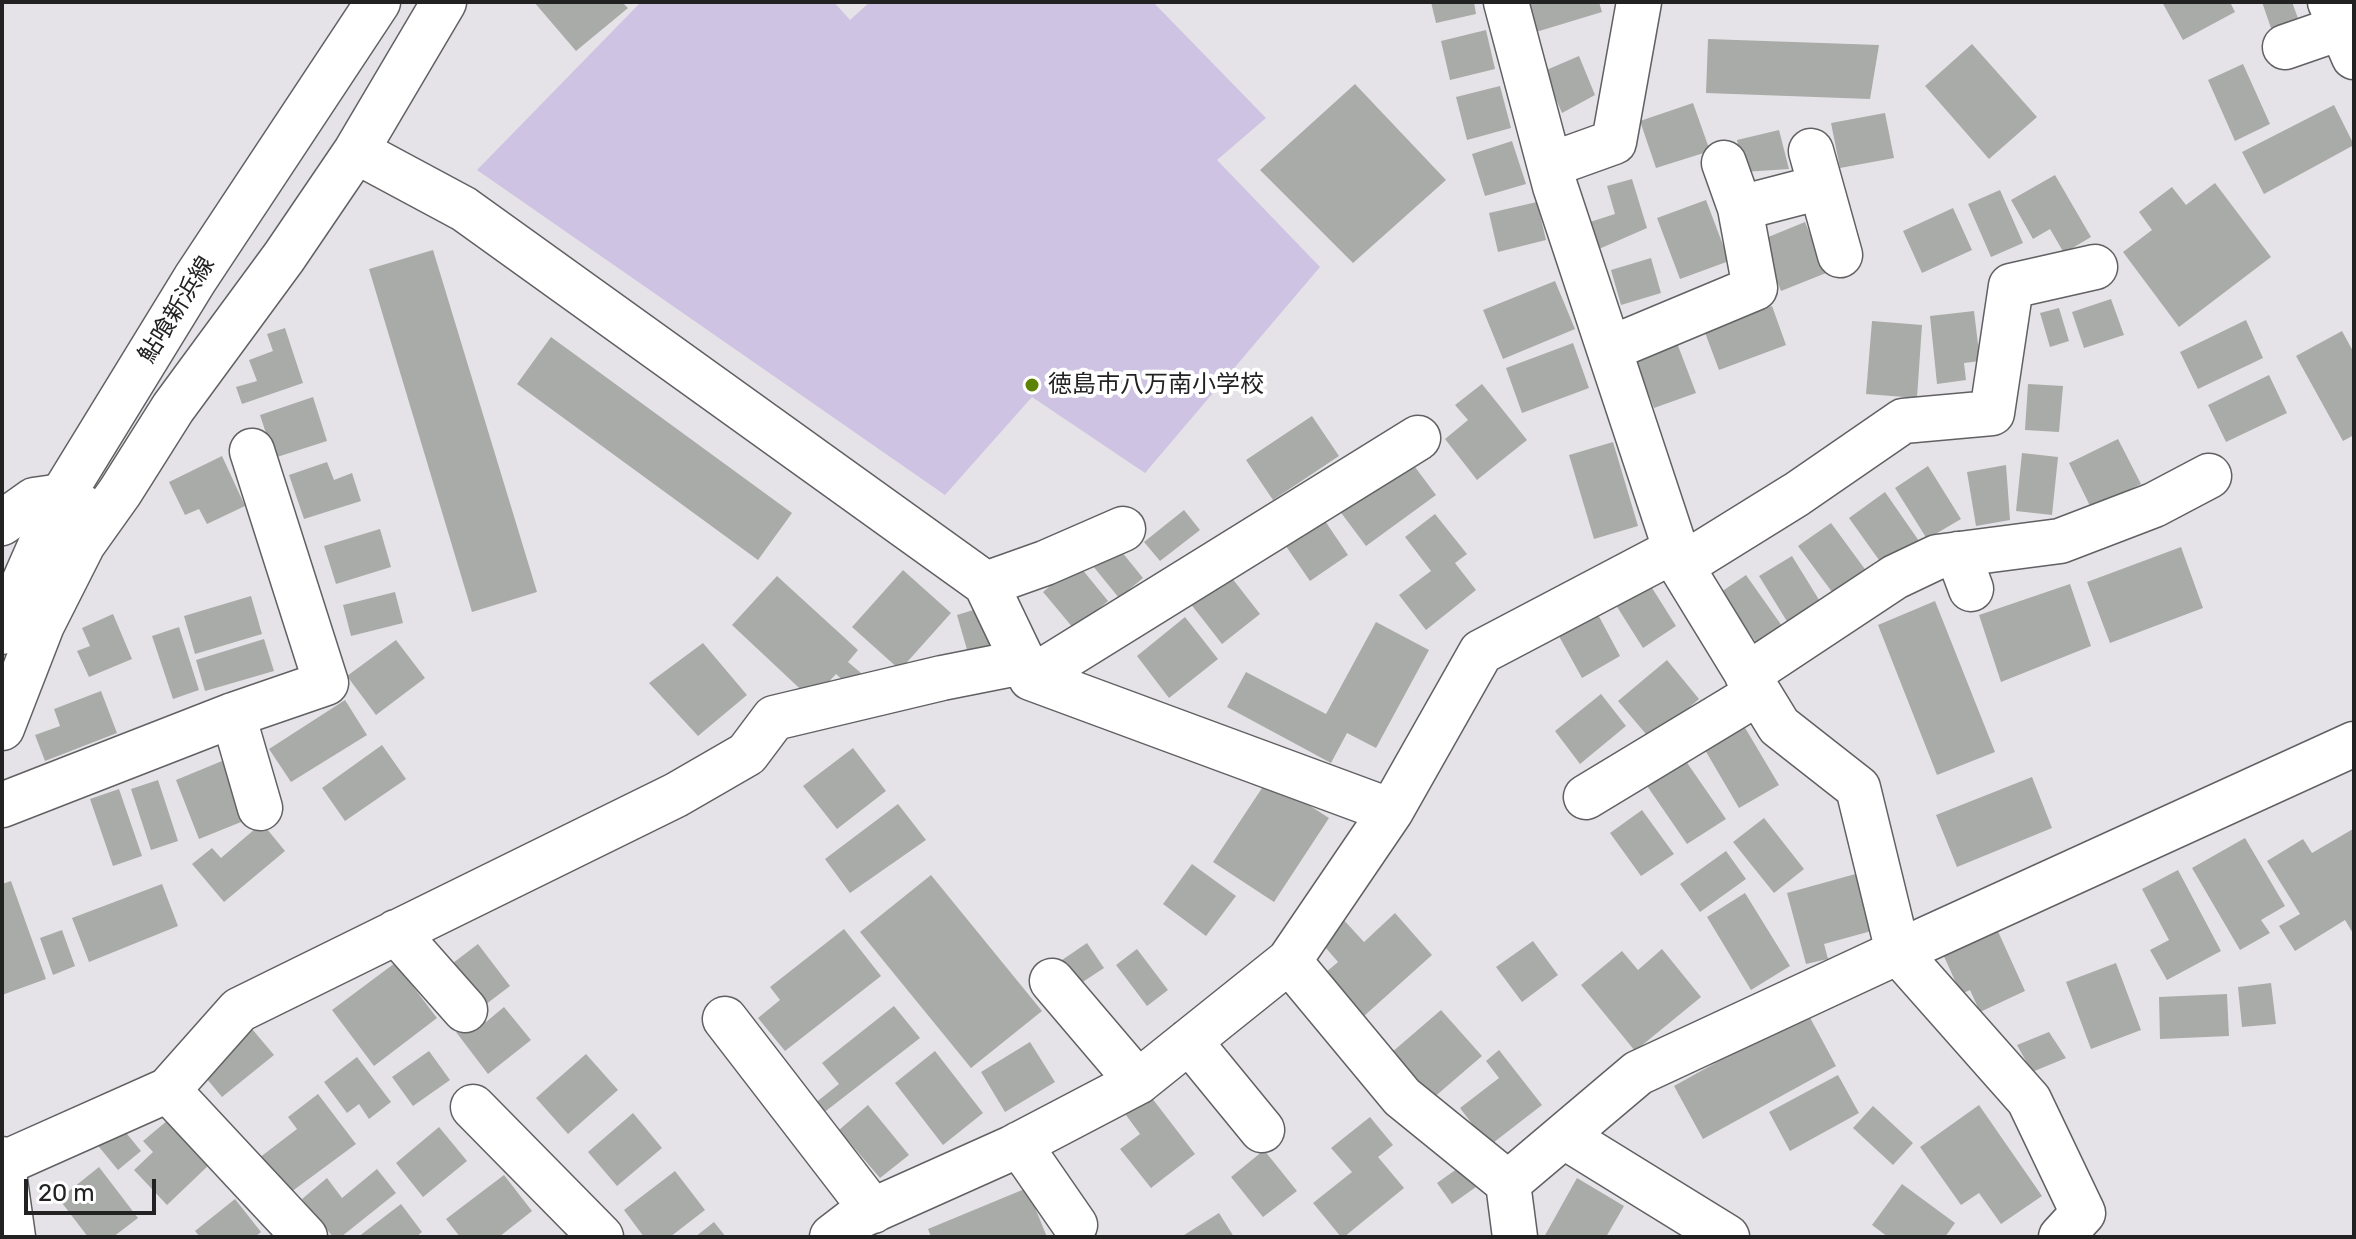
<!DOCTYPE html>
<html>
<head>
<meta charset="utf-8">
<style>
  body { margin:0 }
  #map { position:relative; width:2356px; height:1239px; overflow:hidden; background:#e5e3e7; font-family:Rubik,sans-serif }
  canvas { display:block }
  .frame { position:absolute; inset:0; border:4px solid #222223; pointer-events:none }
  .scale { position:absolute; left:24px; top:1179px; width:132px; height:36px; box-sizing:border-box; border:4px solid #222223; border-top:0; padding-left:10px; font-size:24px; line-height:28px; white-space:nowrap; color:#222223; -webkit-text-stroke:6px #fff; paint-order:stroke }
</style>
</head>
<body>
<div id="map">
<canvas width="2356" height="1239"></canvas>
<div class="frame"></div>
<div class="scale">20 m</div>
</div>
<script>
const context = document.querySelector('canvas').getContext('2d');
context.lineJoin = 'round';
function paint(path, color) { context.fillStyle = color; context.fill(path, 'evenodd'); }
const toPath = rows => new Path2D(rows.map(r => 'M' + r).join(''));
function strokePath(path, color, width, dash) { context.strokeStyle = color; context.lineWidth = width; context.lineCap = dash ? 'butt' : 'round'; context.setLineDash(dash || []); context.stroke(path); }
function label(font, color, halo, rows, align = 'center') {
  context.font = font + ' Rubik,"Noto Sans JP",sans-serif'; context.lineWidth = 8; context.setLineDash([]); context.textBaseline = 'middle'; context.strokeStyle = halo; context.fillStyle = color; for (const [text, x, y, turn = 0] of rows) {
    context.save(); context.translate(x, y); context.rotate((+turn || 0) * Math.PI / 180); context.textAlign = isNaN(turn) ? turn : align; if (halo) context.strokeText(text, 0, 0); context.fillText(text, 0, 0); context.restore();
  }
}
const green = toPath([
  [641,2,834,2,850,20,870,2,1153,2,1266,118,1217,160,1320,267,1145,473,1032,397,945,495,477,170]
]);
const building = toPath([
  [534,2,622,2,628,8,576,51],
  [1431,2,1474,2,1476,14,1436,23],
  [1527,2,1599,2,1602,12,1536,32],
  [2162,2,2230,2,2235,12,2183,40],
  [2262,2,2292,2,2299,21,2272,31],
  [1486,30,1495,69,1450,80,1441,41],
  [1708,39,1879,45,1870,99,1706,93],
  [1972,44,2037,117,1989,159,1925,86],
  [1579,56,1595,95,1562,113,1544,71],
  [2243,64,2270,124,2235,141,2208,80],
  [1355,84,1446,180,1353,263,1260,170],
  [1500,86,1511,128,1467,140,1456,97],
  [1693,103,1710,151,1656,168,1640,121],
  [2334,105,2354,145,2264,194,2242,152],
  [1885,113,1894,158,1840,168,1831,123],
  [1779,130,1789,169,1744,172,1737,140],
  [1512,141,1526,184,1485,196,1472,154],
  [2055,175,2091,237,2064,253,2050,229,2033,239,2011,200],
  [1632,179,1647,228,1599,249,1590,222,1615,214,1607,186],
  [2215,183,2271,257,2179,327,2123,252,2152,230,2139,212,2172,187,2186,205],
  [2000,190,2023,243,1991,257,1968,204],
  [1706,200,1729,261,1680,279,1657,218],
  [1537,202,1546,240,1498,252,1489,213],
  [1953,208,1972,250,1922,273,1903,231],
  [1805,222,1826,273,1781,291,1761,240],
  [433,250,537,592,472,612,369,269],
  [1651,258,1661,293,1621,305,1611,270],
  [1555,281,1575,329,1503,359,1483,310],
  [2111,299,2124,335,2084,348,2072,312],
  [1772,306,1786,345,1719,370,1704,330],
  [2059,308,2069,341,2050,347,2040,313],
  [1974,311,1980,361,1964,363,1966,380,1937,384,1930,316],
  [2246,320,2263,358,2198,389,2180,352],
  [1872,321,1922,325,1917,398,1866,394],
  [285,328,303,383,242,404,236,387,257,381,249,360,273,351,267,334],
  [2342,331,2354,353,2354,435,2343,441,2296,356],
  [551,337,792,513,758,560,517,384],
  [1573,343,1589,388,1522,413,1506,368],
  [1677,343,1696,393,1654,408,1635,359],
  [2269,375,2287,413,2226,442,2208,405],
  [1482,384,1527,440,1477,480,1445,439,1468,420,1455,405],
  [2028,384,2063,386,2059,432,2025,430],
  [313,397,327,441,274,458,260,415],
  [1312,416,1339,456,1273,500,1246,460],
  [2118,439,2141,484,2091,508,2069,463],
  [1613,442,1638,526,1594,539,1569,455],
  [2022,453,2058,457,2052,515,2016,511],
  [1406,455,1436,495,1366,546,1336,506],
  [222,456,245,506,207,524,199,509,185,515,169,482],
  [327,462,334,480,352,473,361,501,304,519,289,475],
  [2006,465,2010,520,1976,526,1967,472],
  [1928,466,1961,519,1927,539,1895,488],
  [1885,492,1919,541,1884,567,1849,518],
  [1184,510,1200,530,1160,561,1144,542],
  [1319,512,1348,555,1310,581,1281,539],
  [1435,514,1467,554,1455,563,1476,590,1426,630,1399,595,1431,571,1405,537],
  [1831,523,1867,572,1835,596,1798,546],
  [380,529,391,567,336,584,324,546],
  [1117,546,1143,578,1119,598,1093,566],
  [2181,547,2203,608,2110,643,2087,582],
  [1792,556,1821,603,1788,623,1759,576],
  [1077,563,1108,601,1074,629,1043,592],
  [903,570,951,613,900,670,852,627],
  [1228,573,1260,614,1222,644,1190,603],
  [1746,575,1782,626,1757,644,1721,592],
  [777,576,858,650,848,662,861,673,849,686,836,674,812,700,732,625],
  [1647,580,1676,626,1643,648,1614,602],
  [2070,584,2091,646,2001,682,1979,615],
  [395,592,403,623,351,636,343,605],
  [251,596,262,634,195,654,184,616],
  [1935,601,1995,752,1937,775,1878,625],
  [986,606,1000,651,970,660,957,615],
  [1594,607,1620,656,1582,678,1555,629],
  [113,614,132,659,89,677,77,651,90,646,82,628],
  [1185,617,1218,659,1169,698,1137,656],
  [1376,622,1429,650,1376,748,1347,733,1331,763,1227,707,1246,672,1326,714],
  [179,627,199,690,173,699,152,636],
  [264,639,274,671,205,691,196,660],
  [396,640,425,678,376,715,347,676],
  [703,643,747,695,698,736,649,683],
  [1667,660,1699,699,1651,740,1618,701],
  [101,691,117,733,45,761,35,735,60,726,54,709],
  [1601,694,1626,726,1580,764,1555,731],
  [345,700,367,735,291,782,269,749],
  [1744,726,1779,785,1739,808,1705,750],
  [382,745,406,779,345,821,322,788],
  [853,748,886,791,837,829,803,786],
  [1683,757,1726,819,1687,844,1645,783],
  [222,761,246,820,199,839,176,780],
  [2032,777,2052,828,1957,867,1936,815],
  [1268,779,1329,818,1274,902,1213,862],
  [158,780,178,841,151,850,131,789],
  [119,789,142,856,113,866,90,799],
  [898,804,926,840,850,893,825,859],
  [1642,810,1674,854,1641,876,1610,833],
  [1764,818,1804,869,1774,893,1733,842],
  [262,823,285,851,224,902,192,864,212,848,221,858],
  [2353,829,2354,935,2345,920,2295,951,2279,926,2300,914,2267,861,2303,839,2312,853],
  [2245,838,2285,906,2261,920,2270,933,2240,950,2192,868],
  [1726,851,1746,879,1700,912,1680,884],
  [1192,864,1236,896,1206,936,1163,904],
  [2178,870,2221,951,2167,980,2150,950,2169,940,2142,889],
  [1859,873,1875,930,1824,944,1828,959,1806,964,1787,893],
  [931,875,1042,1011,971,1068,860,932],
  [11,881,46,979,2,995,2,884],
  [162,884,178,926,89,962,72,918],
  [1745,893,1790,966,1751,990,1707,917],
  [1395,913,1432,955,1364,1016,1325,973,1338,962,1319,940,1342,918,1364,942],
  [1996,927,2025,991,1980,1012,1970,990,1961,994,1942,952],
  [844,929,881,976,785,1051,758,1018,780,1000,770,987],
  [62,930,75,966,53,975,40,938],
  [1533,941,1558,975,1522,1002,1496,967],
  [1087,943,1104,968,1078,985,1062,960],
  [478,944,510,986,481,1008,449,966],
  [1137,949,1168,990,1147,1006,1116,965],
  [1662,949,1701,997,1635,1051,1581,985,1622,951,1638,970],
  [395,963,437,1018,374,1066,332,1010],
  [2116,963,2141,1030,2091,1049,2066,982],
  [2271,983,2276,1024,2242,1027,2238,987],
  [2227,994,2229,1036,2160,1039,2159,997],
  [894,1006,920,1038,822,1114,814,1104,839,1084,822,1063],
  [504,1007,531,1040,488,1074,456,1032,479,1014,486,1022],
  [1441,1010,1482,1056,1432,1099,1391,1053],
  [1807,1012,1836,1066,1703,1139,1674,1086],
  [247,1023,274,1055,222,1097,201,1072],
  [2049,1032,2066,1058,2032,1072,2017,1045],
  [1030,1042,1055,1082,1005,1112,981,1072],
  [1499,1050,1542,1105,1489,1146,1460,1108,1499,1078,1486,1061],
  [429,1051,450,1080,413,1106,392,1077],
  [935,1051,983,1113,943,1145,895,1083],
  [586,1054,618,1090,568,1134,536,1098],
  [357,1057,391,1102,369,1119,359,1104,347,1113,324,1082],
  [1838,1075,1859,1113,1790,1151,1769,1112],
  [1145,1089,1195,1154,1151,1188,1120,1149,1140,1134,1120,1107],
  [318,1094,356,1144,287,1195,259,1158,297,1129,288,1117],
  [868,1105,909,1155,880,1178,839,1130],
  [1979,1105,2042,1196,2001,1224,1979,1193,1961,1205,1920,1147],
  [1873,1106,1913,1143,1893,1165,1853,1128],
  [633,1113,662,1148,617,1186,588,1152],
  [1370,1117,1393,1145,1378,1157,1404,1188,1344,1237,1341,1237,1313,1203,1352,1172,1331,1148],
  [168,1120,210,1164,167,1205,134,1170,153,1152,143,1141],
  [118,1123,141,1151,118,1170,95,1142],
  [439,1127,467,1161,423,1197,396,1163],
  [1264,1150,1297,1191,1263,1217,1231,1177],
  [1461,1166,1476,1187,1452,1204,1437,1183],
  [99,1167,138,1218,113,1237,88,1237,59,1199],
  [377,1169,396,1193,341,1237,333,1237,302,1199,327,1178,342,1198],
  [675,1171,705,1210,670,1237,644,1237,624,1210],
  [504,1175,532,1211,499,1237,460,1237,446,1219],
  [1577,1178,1624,1206,1606,1237,1544,1237],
  [1902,1184,1955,1223,1945,1237,1888,1237,1872,1225],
  [1027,1188,1047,1237,931,1237,928,1229],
  [235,1199,261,1232,255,1237,200,1237,195,1231],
  [401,1204,422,1232,416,1237,358,1237],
  [1219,1213,1234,1237,1181,1237],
  [714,1222,726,1237,695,1237]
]);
const minor = toPath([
  [1506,2,1555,186,1681,566,1779,726,1858,788,1898,952,2354,744],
  [2330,2,2354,57],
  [2285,47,2340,28],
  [356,151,444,2],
  [1811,151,1840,255],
  [1550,165,1614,142,1639,2],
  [1740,208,1821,187],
  [1609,349,1755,288,1740,208,1724,163],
  [2,523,34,500,62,496,91,512],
  [1958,554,1971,589],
  [1681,566,1797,494,1903,421,1992,413,2011,286,2095,267],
  [986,584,1045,563,1123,529],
  [1747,675,1895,577,1937,557,2060,541,2154,505,2209,476],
  [1031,678,1418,438],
  [233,715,260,808],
  [2,728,42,625,83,544,120,492,173,408,284,257,356,151,464,209,986,584,1031,678,1391,811],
  [1586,797,1758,693],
  [2,805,233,715,326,683,252,451],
  [396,932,465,1010],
  [1052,981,1138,1082],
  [725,1019,873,1211],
  [1189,1041,1262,1130],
  [168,1090,239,1010,676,795,747,754,774,718,942,678,1023,662],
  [473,1107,601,1237],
  [1565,1137,1727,1237],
  [1019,1144,1075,1225],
  [2,1159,13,1237],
  [2,1164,168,1090,305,1237],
  [1508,1183,1402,1097,1289,961,1391,811,1481,652,1675,550],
  [832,1237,858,1217,1012,1148,1138,1082,1289,961],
  [1515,1237,1508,1183,1638,1073,1898,952,2029,1100,2083,1213,2061,1237]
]);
const major = toPath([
  [2,632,62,496,195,279,378,2]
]);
const markers = [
  [1032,385,8,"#5c8306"]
];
const streetNames = [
  ["鮎喰新浜線",177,310,-58]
];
const poiNames = [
  ["徳島市八万南小学校",1048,385]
];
paint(green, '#cfc3e3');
paint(building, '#a9aba8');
strokePath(minor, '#616063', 47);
strokePath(major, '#616063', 47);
strokePath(minor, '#fff', 44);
strokePath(major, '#fff', 44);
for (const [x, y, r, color] of markers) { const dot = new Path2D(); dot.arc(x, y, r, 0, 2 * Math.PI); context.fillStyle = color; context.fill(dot); strokePath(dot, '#fff', 3); }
label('24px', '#222223', '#fff', streetNames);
label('24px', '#222223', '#fff', poiNames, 'left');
</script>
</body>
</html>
